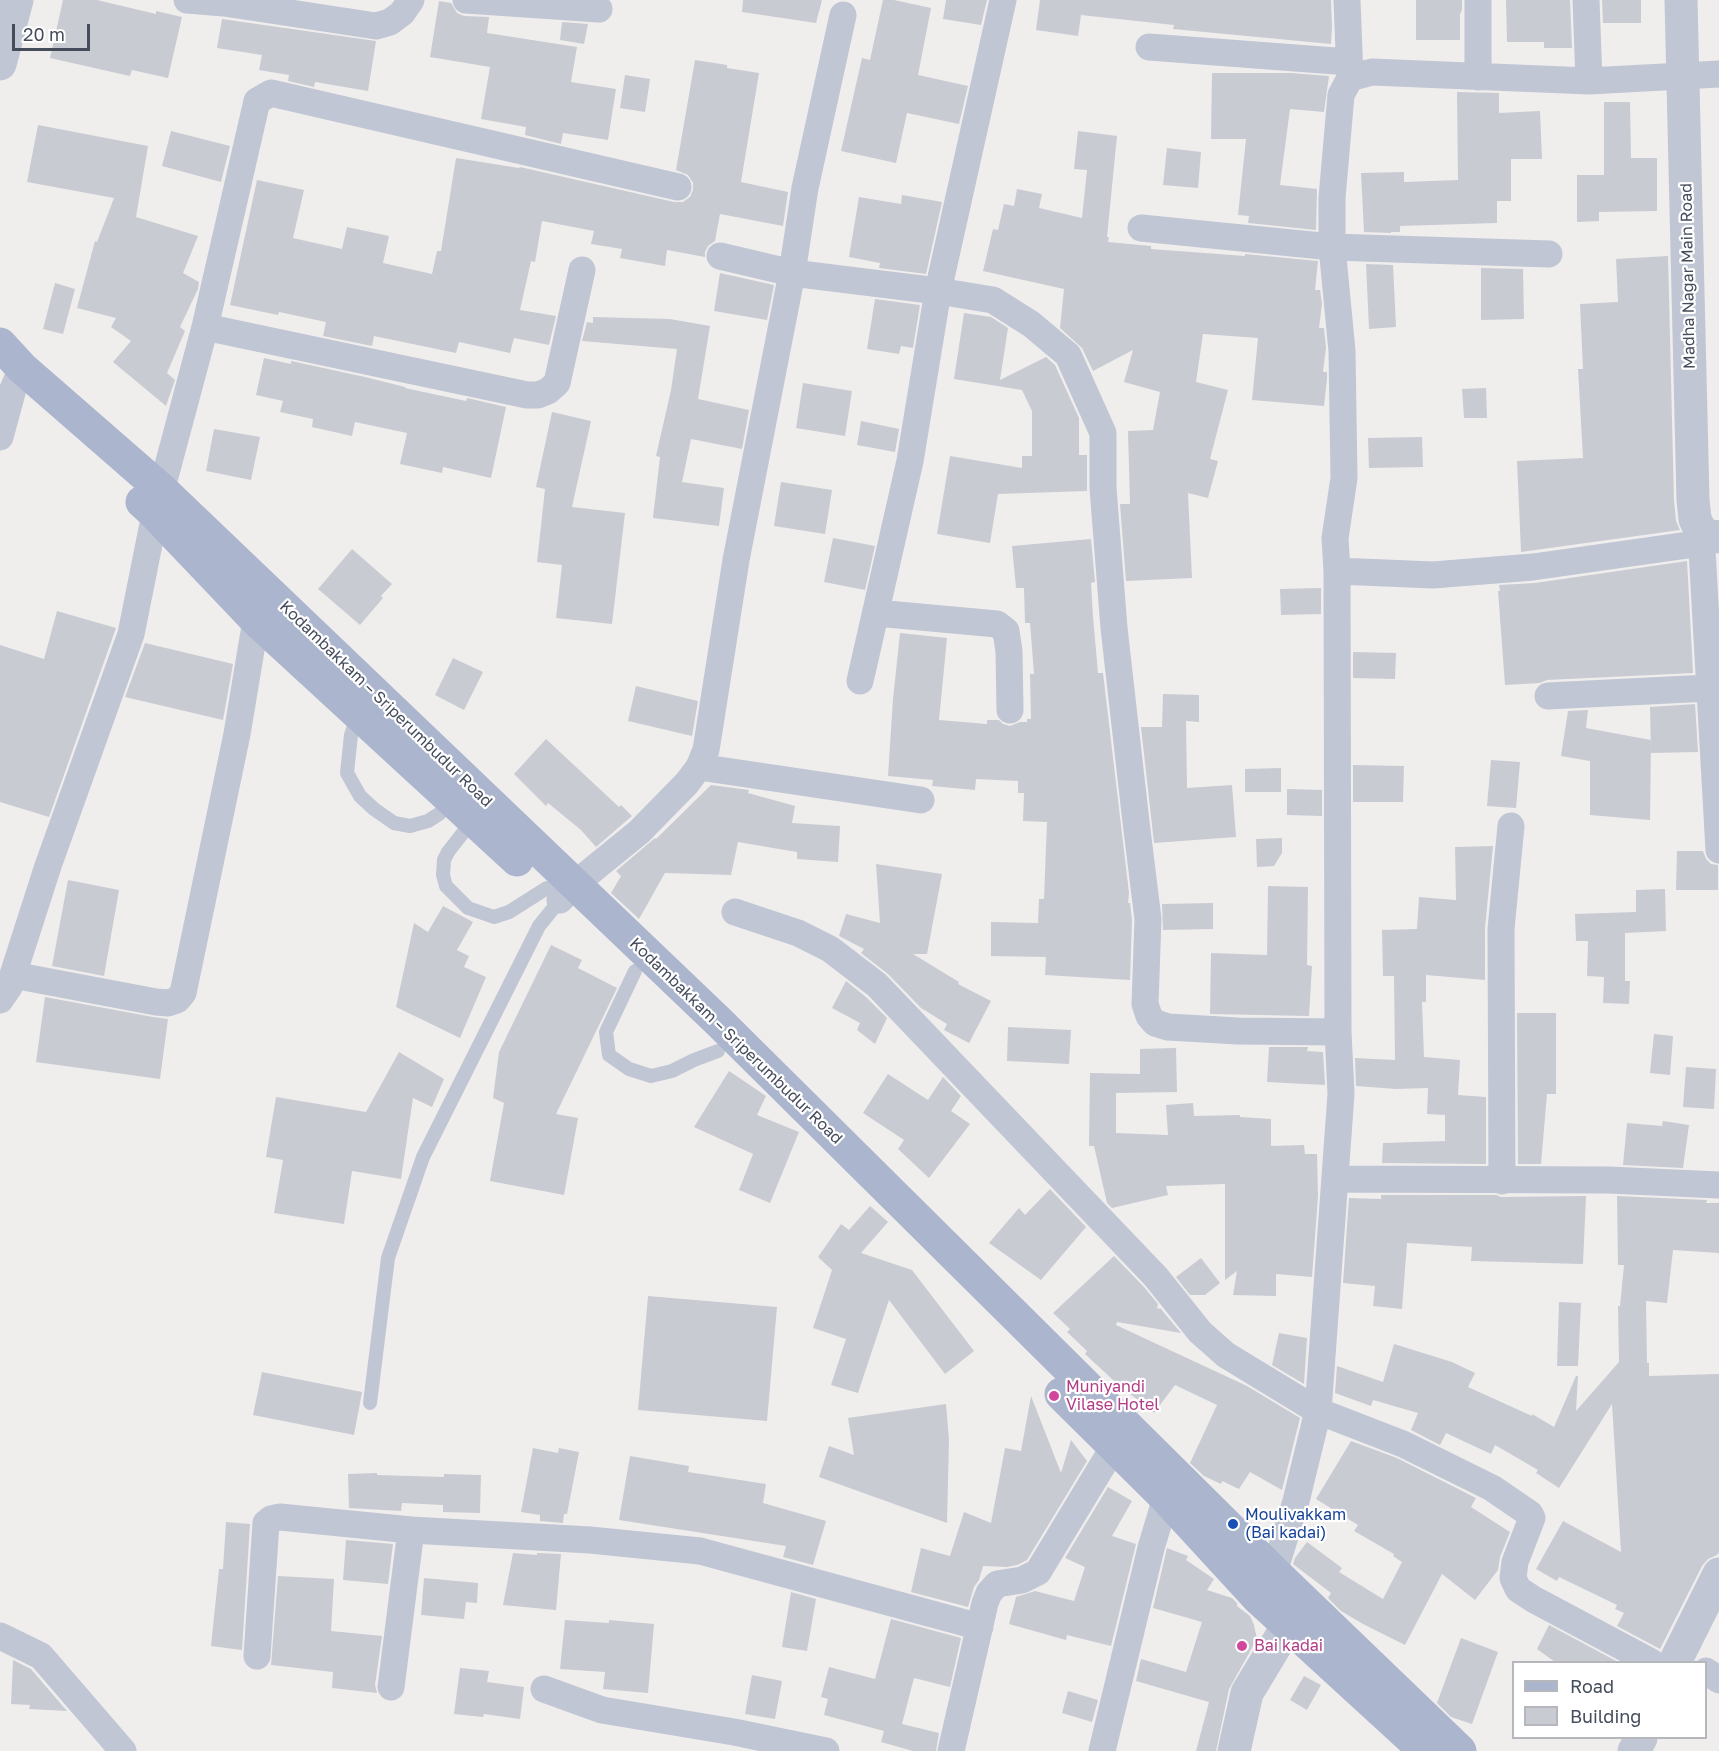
<!DOCTYPE html>
<html>
<head>
<meta charset="utf-8">
<style>
  body { margin:0 }
  #map { position:relative; width:1719px; height:1751px; overflow:hidden; background:#f0eded; font-family:"Golos Text",sans-serif }
  canvas { display:block }
  .legend { position:absolute; left:1512px; top:1661px; width:195px; height:78px; box-sizing:border-box; background:#fff; border:2px solid #b5b7bd; margin:0; padding:8px 10px; list-style:none; font-size:18px; color:#454c5b }
  .legend li { display:flex; align-items:center; gap:12px; height:30px }
  .legend b { width:30px; border:2px solid #b5b7bd }
  .scale { position:absolute; left:12px; top:24px; width:78px; height:27px; box-sizing:border-box; border:3px solid #454c5b; border-top:0; padding-left:8px; font-size:18px; line-height:21px; white-space:nowrap; color:#454c5b; -webkit-text-stroke:4px #fff; paint-order:stroke }
</style>
</head>
<body>
<div id="map">
<canvas width="1719" height="1751"></canvas>
<ul class="legend">
<li><b style="height:8px;background:#abb6ce"></b>Road</li>
<li><b style="height:16px;background:#c9cbd3"></b>Building</li>
</ul>
<div class="scale">20 m</div>
</div>
<script>
const context = document.querySelector('canvas').getContext('2d');
context.lineJoin = 'round';
function paint(path, color) { context.fillStyle = color; context.fill(path, 'evenodd'); }
const toPath = rows => new Path2D(rows.map(r => 'M' + r).join(''));
function strokePath(path, color, width, dash) { context.strokeStyle = color; context.lineWidth = width; context.lineCap = dash ? 'butt' : 'round'; context.setLineDash(dash || []); context.stroke(path); }
function label(font, color, halo, rows, align = 'center') {
  context.font = font + ' "Golos Text",sans-serif'; context.lineWidth = 4.5; context.setLineDash([]); context.textBaseline = 'middle'; context.strokeStyle = halo; context.fillStyle = color; for (const [text, x, y, turn = 0] of rows) {
    context.save(); context.translate(x, y); context.rotate((+turn || 0) * Math.PI / 180); context.textAlign = isNaN(turn) ? turn : align; if (halo) context.strokeText(text, 0, 0); context.fillText(text, 0, 0); context.restore();
  }
}
const building = toPath([
  [63,0,97,0,156,14,156,11,182,17,168,78,132,70,130,76,50,58],
  [743,0,822,0,816,23,742,12],
  [883,0,894,0,931,8,918,75,968,86,959,124,907,113,896,163,841,151,862,58,870,60],
  [946,0,987,0,981,25,943,19],
  [1040,0,1331,0,1332,27,1331,44,1173,29,1174,25,1081,15,1078,36,1036,30],
  [1416,0,1462,0,1462,10,1460,14,1460,40,1416,40],
  [1506,0,1570,0,1572,48,1544,48,1544,42,1507,42],
  [1602,0,1641,0,1641,23,1603,23],
  [439,1,451,3,457,13,464,16,489,17,487,33,577,47,571,82,616,89,608,140,563,133,561,144,525,135,526,127,481,119,490,67,430,57],
  [222,19,376,41,368,91,315,82,314,87,288,81,289,75,259,70,262,55,217,48],
  [562,22,588,24,584,44,560,40],
  [695,60,727,65,727,68,759,73,741,182,788,192,783,226,720,214,715,241,708,246,705,252,705,257,667,250,665,266,620,258,622,249,591,244,594,231,542,221,535,262,531,261,520,310,556,316,549,345,514,338,510,353,459,342,456,353,374,336,372,346,323,336,326,322,279,312,278,315,230,305,257,180,304,190,293,238,342,249,347,227,389,236,383,263,432,274,437,251,441,251,456,158,519,168,520,167,674,202,683,202,690,197,693,190,693,183,688,175,676,170],
  [1212,73,1291,73,1329,76,1324,112,1290,109,1280,185,1317,189,1316,230,1248,223,1249,216,1238,215,1246,139,1211,139],
  [625,75,650,79,645,112,620,108],
  [1457,92,1499,93,1499,113,1540,111,1542,159,1511,159,1511,201,1497,201,1497,223,1400,226,1400,232,1391,232,1391,233,1364,232,1361,173,1404,172,1404,182,1458,180],
  [1604,102,1630,102,1631,158,1657,158,1657,211,1599,212,1599,221,1577,222,1577,175,1604,175],
  [38,125,148,146,136,217,198,236,183,273,199,282,198,289,180,327,185,331,167,373,175,380,166,406,113,362,131,341,111,327,116,318,77,308,95,241,97,242,114,198,27,182],
  [171,131,230,146,221,182,162,166],
  [1078,131,1117,136,1107,237,1109,237,1108,242,1151,246,1151,249,1245,256,1245,254,1318,261,1315,290,1320,290,1322,304,1319,328,1324,328,1326,348,1323,372,1327,372,1327,379,1324,406,1252,400,1258,338,1203,334,1196,382,1228,390,1210,459,1218,461,1208,498,1188,493,1192,578,1126,581,1120,504,1130,504,1128,431,1153,430,1160,392,1124,382,1133,350,1093,371,1082,348,1060,328,1064,289,983,271,993,229,998,230,1004,204,1014,206,1017,189,1042,194,1039,208,1082,218,1087,170,1074,169],
  [1167,148,1201,152,1198,188,1163,185],
  [902,195,942,202,926,274,879,268,880,263,849,257,859,197,901,204],
  [1668,256,1674,501,1676,521,1680,530,1521,552,1517,461,1583,458,1578,369,1583,369,1580,304,1618,302,1616,259],
  [1366,264,1393,265,1396,327,1369,329],
  [1481,268,1523,269,1524,319,1481,320],
  [720,273,774,285,767,320,714,311],
  [55,283,75,289,63,334,43,329],
  [875,299,920,305,913,348,901,346,899,354,867,349],
  [964,313,991,317,1008,328,1000,380,1046,357,1055,365,1079,418,1079,455,1087,455,1087,491,998,494,990,543,937,534,950,456,1022,468,1022,456,1032,456,1032,411,1022,390,954,379],
  [593,317,670,319,710,326,698,399,749,410,742,449,691,439,682,482,724,488,719,526,653,518,660,457,656,456,671,390,677,349,582,341,587,322,593,323],
  [264,358,291,364,291,361,365,377,405,387,405,388,466,401,467,398,506,407,491,478,443,467,442,473,400,464,407,433,355,422,352,436,312,427,313,419,280,412,283,401,256,395],
  [803,383,852,391,845,436,796,428],
  [1486,388,1487,418,1464,418,1462,389],
  [552,412,591,421,572,507,625,513,612,624,556,618,562,565,537,562,545,489,536,487],
  [861,421,899,429,895,452,857,445],
  [214,429,260,437,251,480,206,471],
  [1422,437,1423,467,1369,468,1368,438],
  [781,482,832,490,825,534,774,526],
  [833,538,875,546,865,590,824,582],
  [1091,539,1095,582,1091,583,1093,617,1098,673,1103,673,1129,893,1128,903,1130,903,1132,920,1130,980,1045,975,1046,957,991,956,991,922,1038,923,1039,899,1044,899,1047,822,1023,821,1024,793,1018,793,1018,781,976,779,975,790,932,786,933,780,888,776,893,699,900,633,947,638,939,720,987,724,987,720,999,720,1003,724,1010,726,1020,722,1027,722,1027,719,1031,719,1030,674,1034,674,1030,623,1025,623,1024,588,1016,588,1012,546],
  [352,549,392,584,381,596,383,598,360,625,318,589],
  [1687,561,1693,673,1547,680,1540,683,1505,685,1498,591,1500,591,1499,585,1535,583],
  [1321,588,1321,614,1281,615,1280,589],
  [57,611,116,628,49,817,0,802,0,645,44,659],
  [145,643,233,664,223,720,125,697],
  [1353,652,1396,653,1395,679,1353,678],
  [453,658,483,672,464,710,435,695],
  [636,686,698,701,692,736,628,721],
  [1163,694,1199,695,1199,722,1186,721,1187,788,1232,785,1236,837,1154,843,1141,727,1162,727],
  [1695,704,1698,752,1651,753,1650,707],
  [1588,710,1586,728,1651,740,1650,820,1590,815,1590,761,1561,756,1568,711],
  [546,739,619,807,621,805,632,816,596,847,581,830,548,803,546,806,514,774],
  [1491,760,1520,762,1516,808,1487,806],
  [1353,765,1404,766,1403,802,1353,802],
  [1281,768,1281,792,1245,792,1245,769],
  [711,785,749,790,748,793,795,806,792,823,840,826,838,862,797,859,797,852,738,842,731,875,665,873,639,919,611,893,621,876,616,871,655,838,656,839],
  [1287,789,1322,790,1322,816,1287,815],
  [1282,838,1282,853,1274,866,1257,867,1256,839],
  [1493,846,1485,928,1485,980,1426,975,1426,1002,1422,1002,1424,1057,1460,1060,1458,1095,1486,1097,1486,1164,1382,1163,1383,1143,1445,1141,1445,1115,1427,1114,1428,1088,1396,1089,1356,1086,1355,1058,1395,1060,1394,976,1383,976,1382,930,1417,929,1419,897,1456,900,1455,847],
  [1677,851,1703,851,1706,859,1711,864,1718,865,1718,890,1676,890],
  [876,864,942,874,927,954,913,954,959,982,958,984,991,1001,969,1043,944,1030,947,1024,921,1008,888,974,861,953,864,949,839,936,846,914,880,923],
  [68,880,119,890,104,976,52,966],
  [1268,886,1308,887,1307,965,1312,966,1309,1016,1210,1014,1211,953,1267,955],
  [1665,889,1666,931,1625,933,1625,981,1630,981,1629,1004,1603,1003,1604,977,1587,976,1588,941,1576,941,1575,914,1636,912,1636,890],
  [1213,903,1213,929,1163,930,1162,904],
  [443,906,473,922,457,950,469,956,464,967,486,977,460,1038,396,1007,414,923,428,932],
  [551,945,582,960,578,968,617,988,556,1114,578,1118,564,1195,490,1181,504,1103,493,1098,499,1052],
  [846,981,866,997,887,1018,875,1044,857,1030,860,1023,832,1008],
  [45,997,153,1017,168,1019,160,1079,36,1062],
  [1517,1013,1556,1013,1556,1094,1547,1094,1541,1164,1518,1164],
  [1008,1027,1071,1030,1069,1064,1007,1061],
  [1654,1034,1673,1036,1670,1075,1650,1073],
  [1269,1047,1308,1047,1307,1051,1323,1052,1325,1085,1267,1082],
  [1176,1048,1177,1092,1116,1093,1116,1133,1168,1135,1166,1105,1193,1103,1194,1116,1240,1115,1240,1117,1271,1119,1271,1146,1304,1145,1305,1154,1317,1154,1318,1196,1312,1277,1276,1274,1276,1296,1233,1295,1237,1271,1225,1280,1225,1184,1166,1186,1168,1195,1112,1208,1107,1203,1094,1146,1089,1146,1090,1073,1140,1074,1140,1049],
  [399,1052,444,1079,432,1107,413,1098,401,1179,352,1171,344,1224,274,1213,283,1160,266,1157,276,1097,366,1112],
  [1686,1067,1716,1069,1714,1109,1683,1107],
  [729,1071,766,1096,757,1115,799,1132,770,1203,739,1190,753,1154,694,1127],
  [888,1074,928,1100,943,1077,961,1096,951,1111,970,1124,929,1178,898,1149,904,1140,863,1113],
  [1663,1121,1689,1125,1683,1168,1623,1165,1627,1123,1662,1126],
  [1050,1189,1086,1227,1041,1280,989,1243,1019,1208,1025,1215],
  [1381,1195,1496,1195,1501,1197,1586,1196,1583,1264,1471,1261,1472,1247,1407,1243,1402,1309,1373,1306,1375,1286,1343,1283,1349,1198,1381,1199],
  [1617,1196,1707,1200,1706,1203,1719,1203,1719,1253,1673,1250,1667,1303,1646,1301,1647,1363,1649,1363,1649,1376,1719,1374,1719,1552,1717,1555,1708,1559,1702,1566,1660,1649,1617,1626,1624,1613,1615,1609,1617,1605,1559,1577,1557,1581,1536,1569,1563,1521,1621,1552,1612,1404,1559,1488,1536,1473,1538,1470,1495,1445,1491,1454,1446,1433,1440,1445,1411,1430,1418,1413,1373,1400,1371,1406,1335,1393,1337,1366,1383,1382,1394,1344,1452,1362,1475,1373,1468,1387,1532,1416,1532,1414,1554,1427,1576,1376,1578,1376,1576,1411,1619,1362,1618,1306,1620,1306,1624,1265,1618,1265],
  [870,1206,888,1222,861,1253,912,1270,974,1351,945,1374,889,1300,858,1393,831,1385,846,1339,813,1328,832,1270,818,1257,841,1224,849,1230],
  [1114,1256,1144,1287,1158,1304,1157,1308,1161,1309,1181,1333,1117,1322,1116,1325,1247,1386,1300,1418,1282,1490,1250,1472,1239,1489,1222,1481,1221,1484,1204,1476,1190,1463,1217,1405,1175,1385,1154,1413,1112,1379,1085,1354,1087,1351,1067,1332,1070,1329,1053,1313],
  [1201,1258,1220,1283,1205,1295,1190,1295,1176,1277],
  [648,1296,777,1307,767,1421,638,1410],
  [1559,1302,1581,1303,1578,1366,1557,1366],
  [1279,1333,1307,1338,1304,1384,1272,1365],
  [262,1372,362,1392,354,1435,253,1415],
  [1031,1396,1061,1473,1071,1440,1087,1461,1027,1560,1017,1565,1007,1567,983,1566,979,1580,974,1587,968,1607,911,1592,921,1548,950,1556,964,1512,991,1523,1005,1448,1021,1451],
  [946,1404,949,1440,947,1523,819,1477,829,1446,854,1455,848,1418],
  [1351,1441,1397,1458,1476,1498,1471,1507,1510,1532,1500,1557,1498,1570,1475,1600,1442,1574,1405,1645,1363,1624,1341,1611,1328,1598,1331,1593,1293,1564,1295,1558,1307,1542,1342,1568,1339,1572,1383,1599,1402,1562,1393,1556,1394,1554,1354,1531,1358,1525,1316,1499],
  [533,1448,558,1453,559,1448,579,1452,567,1514,564,1514,563,1523,540,1521,540,1515,521,1512],
  [630,1456,689,1466,688,1472,766,1484,763,1503,826,1521,813,1565,783,1557,786,1546,619,1520],
  [377,1473,377,1475,444,1477,444,1474,481,1475,480,1513,443,1512,443,1505,402,1503,401,1511,349,1508,348,1474],
  [1108,1487,1132,1501,1112,1536,1136,1544,1111,1646,1067,1635,1066,1640,1009,1624,1016,1597,1035,1591,1074,1601,1085,1567,1065,1558],
  [226,1522,250,1524,242,1650,211,1646,219,1569,223,1569],
  [346,1540,393,1544,388,1584,343,1580],
  [1167,1548,1188,1556,1186,1560,1214,1579,1207,1590,1232,1598,1237,1603,1237,1606,1250,1616,1254,1625,1257,1639,1229,1689,1216,1751,1196,1751,1209,1702,1136,1681,1141,1659,1186,1672,1202,1622,1153,1608],
  [513,1553,537,1555,537,1553,561,1554,556,1610,503,1605],
  [278,1576,334,1579,331,1631,382,1636,375,1685,377,1693,332,1688,333,1672,271,1665],
  [424,1578,478,1583,477,1603,466,1602,464,1619,421,1615],
  [791,1592,816,1599,807,1651,782,1647],
  [891,1619,961,1638,950,1687,914,1678,902,1724,939,1733,936,1751,913,1751,881,1742,884,1731,824,1715,828,1699,821,1697,829,1667,875,1679],
  [565,1620,609,1623,609,1620,654,1624,648,1693,603,1689,605,1672,560,1669],
  [1549,1625,1618,1662,1555,1662,1537,1649],
  [1461,1638,1498,1652,1472,1724,1451,1717,1437,1703],
  [13,1660,31,1669,67,1711,29,1709,30,1705,11,1704],
  [460,1668,489,1671,487,1682,524,1687,520,1719,484,1714,483,1717,454,1714],
  [752,1675,782,1681,775,1719,745,1714],
  [1304,1676,1321,1685,1307,1710,1290,1700],
  [1068,1691,1098,1700,1092,1722,1062,1713]
]);
const service = toPath([
  [358,715,351,735,347,773,360,796,374,809,394,823,410,826,428,821,439,814,452,801],
  [473,820,448,852,444,860,443,875,446,886,468,908,494,917,509,912,547,888],
  [635,971,606,1032,609,1055,629,1069,651,1076,672,1071,694,1060,718,1051],
  [370,1403,388,1258,423,1157,539,926,560,900]
]);
const minor = toPath([
  [187,0,224,3,376,26,390,22,402,13,411,0],
  [466,0,599,9],
  [1347,0,1350,78],
  [1478,0,1478,77],
  [1586,0,1589,81],
  [1149,47,1349,62],
  [1141,228,1332,247,1549,254],
  [720,256,792,273,938,291,993,300,1031,324,1068,355,1103,433,1103,488,1114,628,1136,822,1148,919,1145,1004,1149,1016,1155,1023,1168,1027,1238,1031,1338,1032],
  [205,327,527,395,538,395,548,391,557,383,582,270],
  [0,437,13,389,22,368],
  [1701,532,1719,850],
  [1337,571,1433,575,1533,567,1702,543],
  [876,613,997,624,1006,631,1009,651,1010,710],
  [860,681,910,461,938,291,1003,0],
  [1548,696,1709,688],
  [699,767,921,800],
  [560,900,575,884,639,832,687,783,699,767,706,750,736,560,792,273,805,188,843,15],
  [735,912,798,933,830,949,877,985,1156,1277,1200,1332,1226,1355,1318,1411,1403,1444,1492,1488,1530,1514,1532,1518,1515,1562,1513,1578,1518,1589,1533,1599,1651,1662],
  [13,975,156,1002,168,1003,177,1000,183,993,237,734,256,620],
  [0,1000,9,987,48,866,131,634,155,514,205,327,257,101,271,93,678,187],
  [1335,1179,1609,1180,1719,1185],
  [1502,1181,1501,929,1511,826],
  [1274,1572,1296,1501,1318,1411,1341,1094,1338,1032,1337,571,1335,538,1344,478,1342,351,1332,247,1332,198,1341,95,1350,78,1372,72,1589,81,1719,74],
  [0,1636,41,1656,123,1751],
  [257,1656,266,1523,271,1519,280,1517,411,1530,590,1540,700,1551,980,1627],
  [1706,1671,1719,1680],
  [391,1687,411,1530],
  [544,1689,602,1710,734,1732,826,1751],
  [951,1751,985,1603,989,1593,997,1584,1022,1580,1038,1572,1124,1430],
  [1102,1751,1151,1548,1166,1498]
]);
const tertiary = toPath([
  [1681,0,1693,500,1695,519,1701,532,1711,536,1719,537],
  [0,64,17,0],
  [1675,1662,1719,1574],
  [1234,1751,1247,1693,1288,1625,1306,1606],
  [1634,1751,1641,1738]
]);
const primary = toPath([
  [0,344,22,368,162,490,719,1022,1274,1572,1460,1751],
  [142,502,155,514,256,620,517,860],
  [1061,1394,1166,1498,1258,1598,1425,1751]
]);
const markers = [
  [1054,1396,6,"#d1479c"],
  [1233,1524,6,"#1a4fb4"],
  [1242,1646,6,"#d1479c"]
];
const streetNames = [
  ["Madha Nagar Main Road",1688,276,-91],
  ["Kodambakkam – Sriperumbudur Road",386,704,44],
  ["Kodambakkam – Sriperumbudur Road",736,1041,44]
];
const hotelNames = [
  ["Muniyandi",1066,1387],
  ["Vilase Hotel",1066,1405],
  ["Bai kadai",1254,1646]
];
const transitNames = [
  ["Moulivakkam",1245,1515],
  ["(Bai kadai)",1245,1533]
];
paint(building, '#c9cbd3');
strokePath(service, '#c0c6d3', 14);
strokePath(minor, '#c0c6d3', 27);
strokePath(tertiary, '#c0c6d3', 33);
strokePath(primary, '#abb6ce', 33);
for (const [x, y, r, color] of markers) { const dot = new Path2D(); dot.arc(x, y, r, 0, 2 * Math.PI); context.fillStyle = color; context.fill(dot); strokePath(dot, '#fff', 2); }
label('16px', '#454c5b', '#fff', streetNames);
label('16px', '#b23c85', '#fff', hotelNames, 'left');
label('16px', '#164399', '#fff', transitNames, 'left');
</script>
</body>
</html>
